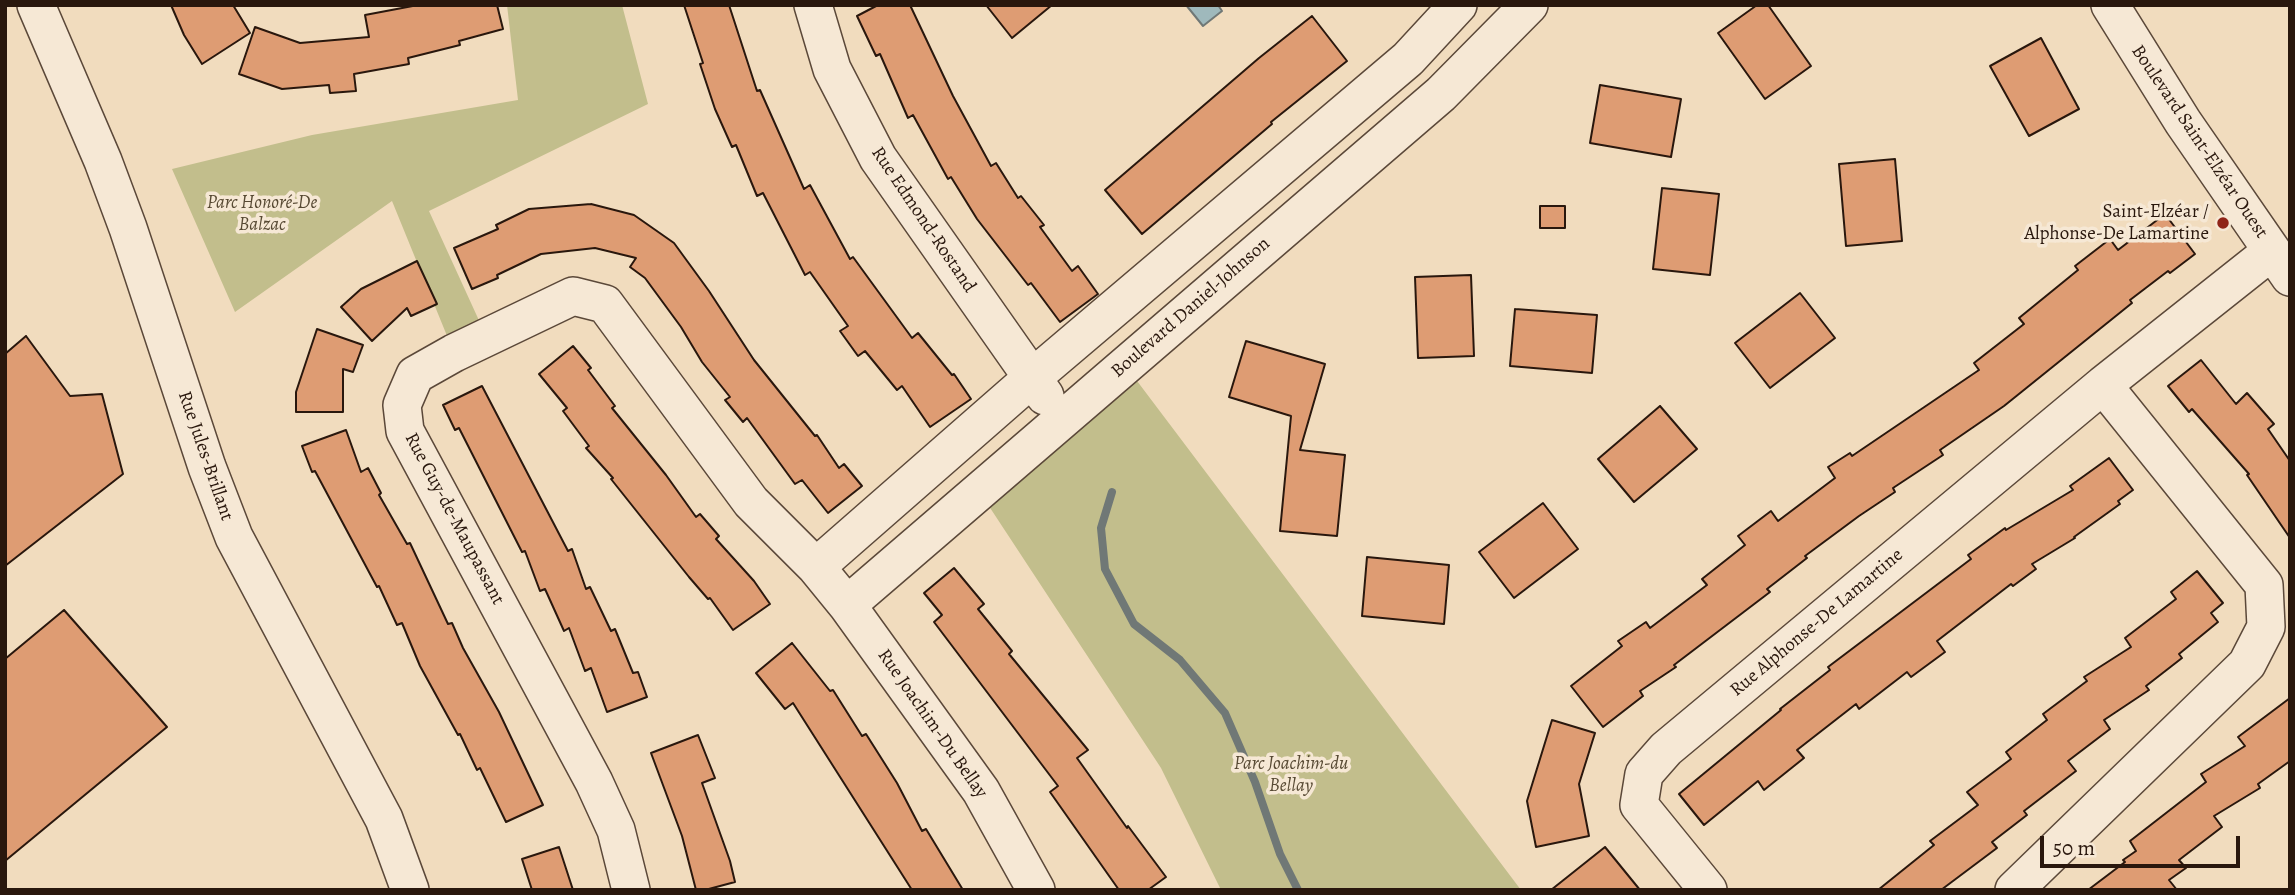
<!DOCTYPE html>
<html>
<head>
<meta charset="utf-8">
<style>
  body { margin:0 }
  #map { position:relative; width:2295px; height:895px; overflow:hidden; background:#f1dcbe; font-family:Alegreya,serif }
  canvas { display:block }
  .frame { position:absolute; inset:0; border:7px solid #29170d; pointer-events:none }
  .scale { position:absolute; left:2040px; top:836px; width:200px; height:32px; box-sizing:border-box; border:4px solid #29170d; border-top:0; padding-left:9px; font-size:21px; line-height:24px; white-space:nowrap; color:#29170d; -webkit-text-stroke:5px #f6e8d5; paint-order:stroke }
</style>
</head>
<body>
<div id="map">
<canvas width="2295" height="895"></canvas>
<div class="frame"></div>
<div class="scale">50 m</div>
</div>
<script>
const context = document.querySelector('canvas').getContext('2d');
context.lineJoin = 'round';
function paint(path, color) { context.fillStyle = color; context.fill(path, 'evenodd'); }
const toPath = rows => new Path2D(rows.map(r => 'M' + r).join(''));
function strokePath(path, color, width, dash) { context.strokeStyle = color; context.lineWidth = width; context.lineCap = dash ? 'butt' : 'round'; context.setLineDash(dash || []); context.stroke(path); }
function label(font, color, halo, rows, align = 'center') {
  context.font = font + ' Alegreya,serif'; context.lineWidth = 7; context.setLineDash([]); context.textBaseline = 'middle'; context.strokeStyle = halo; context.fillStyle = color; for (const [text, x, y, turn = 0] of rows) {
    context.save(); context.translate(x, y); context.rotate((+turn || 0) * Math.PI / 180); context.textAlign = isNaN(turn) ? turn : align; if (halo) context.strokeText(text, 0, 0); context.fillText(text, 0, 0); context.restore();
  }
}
const green = toPath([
  [507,5,622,5,648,104,429,211,487,338,454,353,392,201,235,312,172,169,312,135,518,100],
  [1125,365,1521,890,1221,890,1161,768,979,491]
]);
const water = toPath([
  [1186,5,1218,5,1222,11,1203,26,1186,5]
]);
const stream = toPath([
  [1112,492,1101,528,1105,569,1134,624,1180,660,1225,713,1255,782,1280,854,1298,890]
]);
const building = toPath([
  [171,5,233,5,250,33,202,64,184,35,171,5],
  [418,5,497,5,503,29,459,41,460,45,408,58,409,64,354,74,356,91,330,93,329,85,282,89,239,74,255,27,300,43,369,37,365,15,418,5],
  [684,5,729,5,757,91,760,90,804,189,810,185,850,259,853,257,912,338,918,333,952,375,954,374,971,399,930,427,902,386,897,390,865,351,858,356,840,331,848,326,810,272,805,275,763,193,757,196,736,145,732,147,715,109,700,64,703,63,684,5],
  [878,5,910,5,953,96,991,166,996,163,1018,198,1021,196,1044,225,1040,227,1072,271,1078,266,1098,294,1060,322,1031,283,1028,285,977,219,951,177,948,179,913,115,908,118,880,54,876,56,857,16,878,5],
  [986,5,1052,5,1012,38,986,5],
  [1757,5,1768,5,1811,66,1765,99,1718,33,1757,5],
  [1312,16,1347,61,1271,122,1272,124,1142,234,1105,190,1259,58,1312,16],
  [2041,38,2079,109,2029,136,1990,66,2041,38],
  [1600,85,1681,99,1671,157,1590,143,1600,85],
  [1895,159,1902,241,1846,246,1839,164,1895,159],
  [1662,188,1719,194,1710,275,1653,269,1662,188],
  [591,204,634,215,674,243,709,291,754,360,815,436,817,435,839,468,844,464,862,486,828,513,802,480,795,484,747,418,743,422,725,400,730,397,702,362,681,327,645,278,630,267,636,258,595,248,541,254,497,275,498,278,472,289,454,248,498,229,496,225,529,209,591,204],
  [1540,206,1565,206,1565,228,1540,228,1540,206],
  [2165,214,2195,254,2170,273,2168,271,2130,300,2132,303,2004,406,1940,450,1943,455,1893,488,1895,492,1859,516,1805,556,1807,558,1767,589,1770,592,1674,665,1676,667,1640,691,1643,696,1603,727,1571,686,1622,646,1618,641,1646,622,1650,628,1707,585,1702,579,1745,545,1738,536,1771,511,1778,521,1835,478,1828,467,1850,453,1852,456,1979,370,1974,363,2024,324,2019,318,2078,270,2075,266,2110,239,2118,250,2165,214],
  [417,261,437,304,411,316,407,308,372,341,341,307,361,289,417,261],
  [1471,275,1474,356,1418,358,1415,277,1471,275],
  [1800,293,1835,338,1770,388,1735,343,1800,293],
  [1515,309,1597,315,1592,373,1510,366,1515,309],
  [317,329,363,345,353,372,343,369,343,412,296,412,296,392,317,329],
  [26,336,70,396,102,394,123,474,5,566,5,354,26,336],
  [1246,341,1325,364,1300,450,1345,455,1337,536,1280,531,1291,416,1229,397,1246,341],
  [573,346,591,368,588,370,615,406,612,408,666,475,696,517,700,514,719,536,716,539,754,581,770,604,733,630,710,598,708,599,689,577,611,479,613,478,586,448,589,446,563,411,567,408,539,374,573,346],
  [2201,360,2236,404,2247,393,2274,424,2268,429,2290,461,2290,538,2247,475,2249,474,2192,409,2189,412,2168,386,2201,360],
  [482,386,568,551,572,549,586,589,590,587,611,631,615,629,633,673,638,672,647,697,607,712,591,668,585,671,569,628,564,631,545,589,540,591,525,551,522,552,459,428,455,430,443,405,482,386],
  [1660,406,1697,449,1634,502,1598,459,1660,406],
  [346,430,361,472,368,468,381,493,379,495,407,544,410,543,448,624,452,623,463,648,499,712,543,805,506,822,480,768,477,770,460,734,458,735,420,666,402,623,397,625,379,586,377,587,315,471,312,472,302,446,346,430],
  [2109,458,2133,490,2118,501,2120,504,2074,537,2075,538,2032,564,2036,569,2013,586,2011,584,1937,641,1945,652,1911,677,1907,672,1859,709,1856,704,1797,750,1804,758,1764,790,1758,781,1704,825,1679,794,1781,710,1780,709,1830,670,1828,667,1971,559,1968,555,2005,528,2006,530,2073,490,2070,486,2109,458],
  [1543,503,1578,549,1514,598,1479,552,1543,503],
  [1367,557,1449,565,1444,624,1362,616,1367,557],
  [954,568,984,604,978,609,1012,651,1009,654,1088,750,1077,758,1127,828,1128,826,1166,877,1148,890,1119,890,1050,792,1058,786,934,622,942,615,924,593,954,568],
  [2197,571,2223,603,2211,613,2218,622,2179,654,2182,658,2146,686,2149,690,2104,720,2110,729,2068,761,2076,771,2024,811,2027,815,1992,842,1997,848,1941,890,1878,890,1934,845,1930,841,1978,805,1967,792,2011,759,2006,752,2047,720,2043,714,2087,681,2084,677,2131,647,2125,638,2176,599,2171,592,2197,571],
  [64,610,167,727,5,861,5,659,64,610],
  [792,643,830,691,833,690,862,736,866,734,897,783,922,831,926,829,963,890,912,890,793,703,785,709,756,673,792,643],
  [2290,698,2290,761,2258,784,2260,788,2214,816,2222,827,2179,860,2186,868,2169,880,2177,890,2088,890,2125,862,2123,860,2136,851,2130,841,2206,782,2201,774,2245,746,2238,737,2290,698],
  [1552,720,1595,733,1579,784,1589,836,1536,847,1527,801,1552,720],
  [698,735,715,778,702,783,730,861,735,882,705,890,696,890,682,836,651,753,698,735],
  [559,847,573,890,532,890,522,859,559,847],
  [1605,847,1640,890,1551,890,1605,847]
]);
const minor = toPath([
  [36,5,103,161,128,228,207,467,234,537,384,819,410,890],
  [813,5,832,69,878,158,1045,396],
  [2110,5,2183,122,2290,277],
  [816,567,1032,378,1408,59,1458,5],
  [847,605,1441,94,1529,5],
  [631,890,616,830,594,782,405,431,402,405,415,375,454,353,573,296,605,304,751,502,816,567,847,605,981,791,1036,890],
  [1708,890,1639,805,1644,774,1666,749,2103,385,2272,251],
  [2014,890,2247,664,2266,627,2264,585,2103,385]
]);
const markers = [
  [2223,223,7,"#8f2418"]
];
const streetNames = [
  ["Boulevard Saint-Elzéar Ouest",2199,142,56],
  ["Rue Edmond-Rostand",923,220,56],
  ["Boulevard Daniel-Johnson",1191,308,-41],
  ["Rue Jules-Brillant",205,456,71],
  ["Rue Guy-de-Maupassant",454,519,62],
  ["Rue Alphonse-De Lamartine",1817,623,-40],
  ["Rue Joachim-Du Bellay",932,724,55]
];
const parkNames = [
  ["Parc Honoré-De",262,203],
  ["Balzac",262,225],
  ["Parc Joachim-du",1291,764],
  ["Bellay",1291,786]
];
const poiNames = [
  ["Saint-Elzéar /",2209,212],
  ["Alphonse-De Lamartine",2209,234]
];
paint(green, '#c2be8c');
paint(water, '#9fb9bc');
strokePath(water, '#707876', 2);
strokePath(stream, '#707876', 8);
paint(building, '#de9c73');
strokePath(building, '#29170d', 2);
strokePath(minor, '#5b4839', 40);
strokePath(minor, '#f6e8d5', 37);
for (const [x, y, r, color] of markers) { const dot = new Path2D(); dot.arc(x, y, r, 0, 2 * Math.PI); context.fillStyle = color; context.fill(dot); strokePath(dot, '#f6e8d5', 2.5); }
label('19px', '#29170d', '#f6e8d5', streetNames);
label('italic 19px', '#574933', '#f6e8d5', parkNames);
label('19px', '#29170d', '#f6e8d5', poiNames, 'right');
</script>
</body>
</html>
